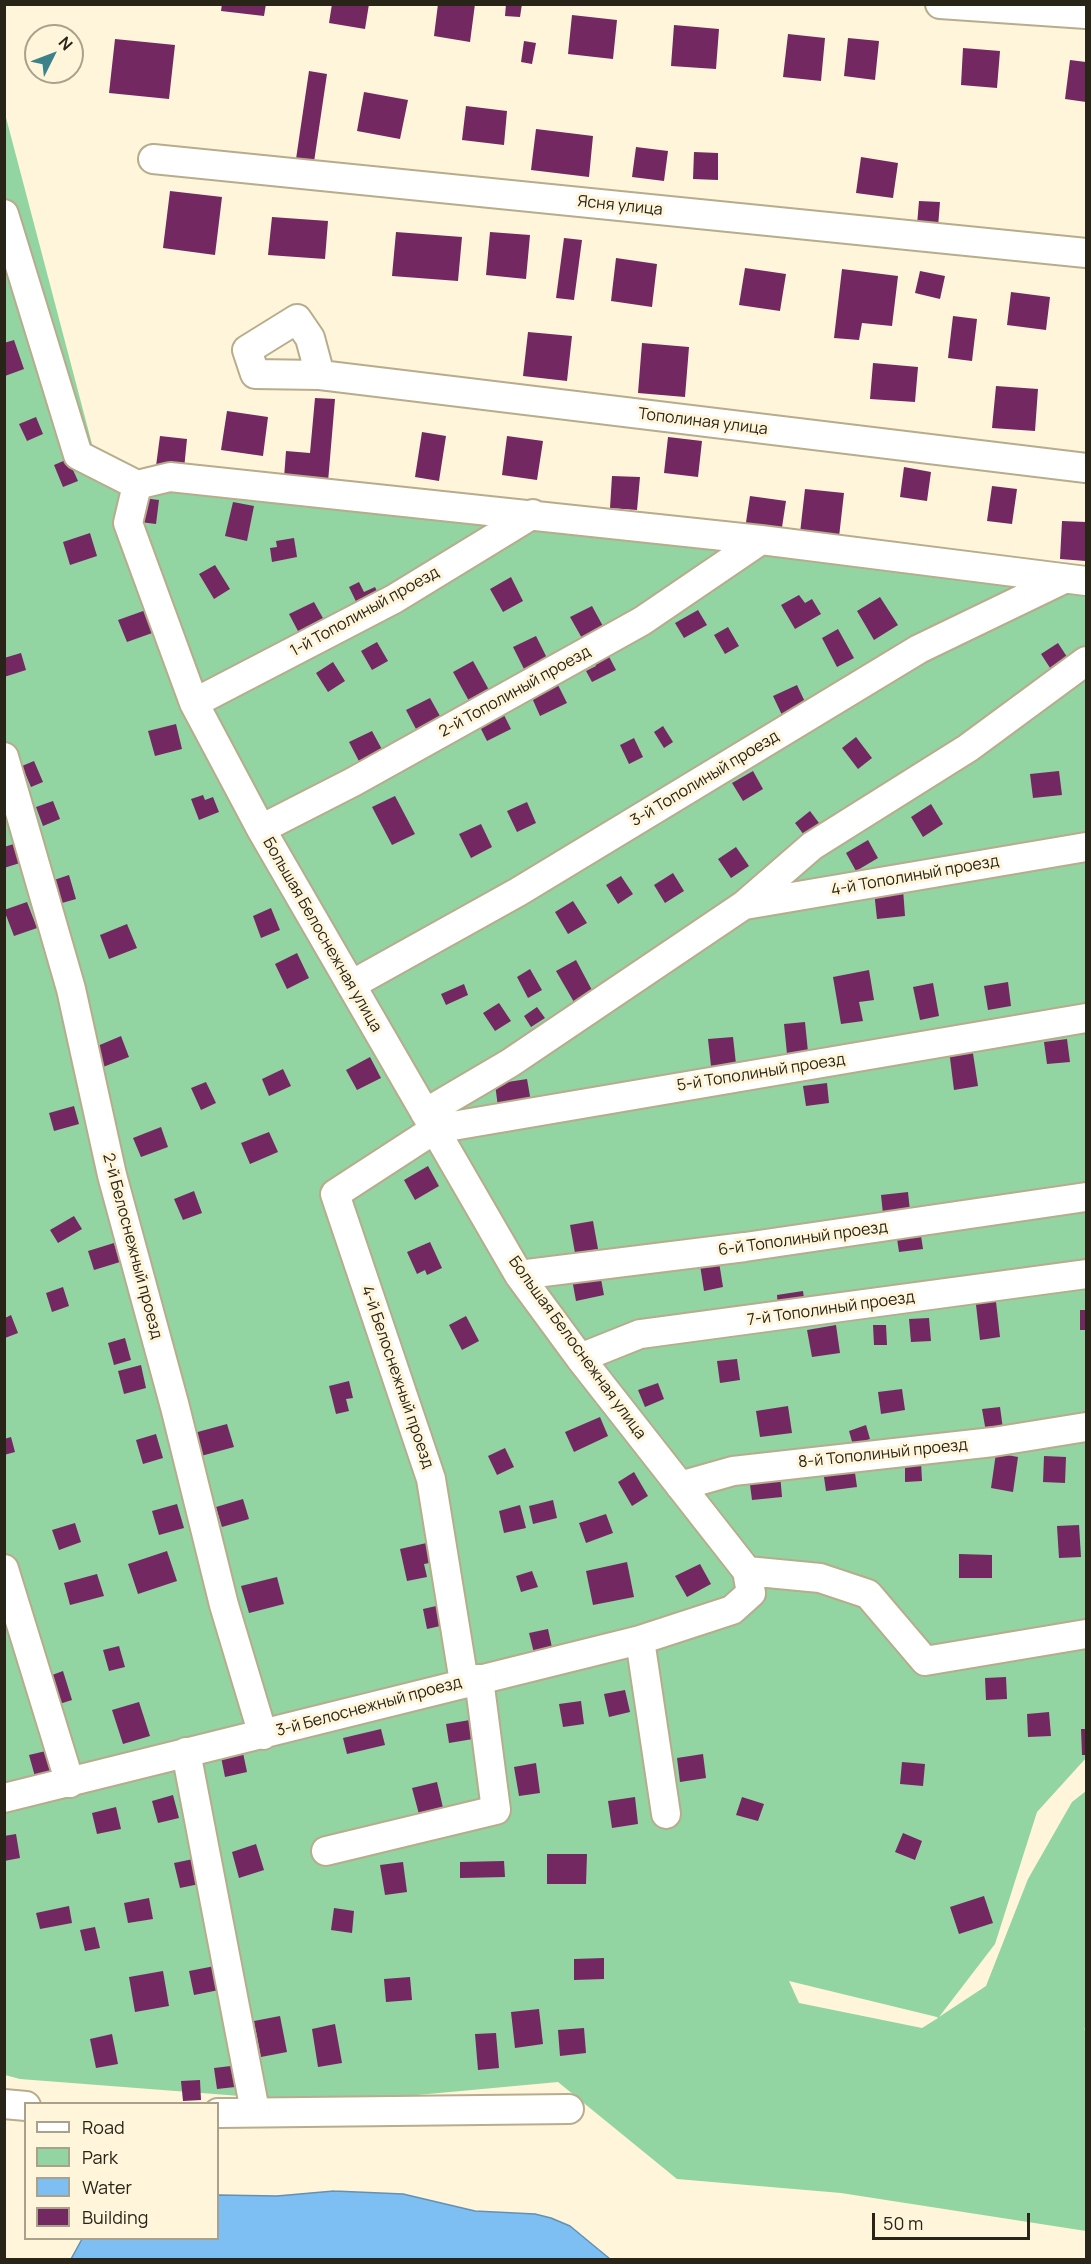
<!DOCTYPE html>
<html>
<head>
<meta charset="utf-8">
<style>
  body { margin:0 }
  #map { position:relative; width:1091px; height:2264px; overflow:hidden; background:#fef5da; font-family:Manrope,sans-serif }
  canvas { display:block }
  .frame { position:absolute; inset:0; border:6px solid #282418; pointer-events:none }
  .legend { position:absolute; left:24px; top:2102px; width:195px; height:138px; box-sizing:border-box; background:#fef5da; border:2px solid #a8a18c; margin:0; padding:8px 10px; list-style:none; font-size:18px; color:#282418 }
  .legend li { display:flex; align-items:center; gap:12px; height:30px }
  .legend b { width:30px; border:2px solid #a8a18c }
  .north { position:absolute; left:24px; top:24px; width:60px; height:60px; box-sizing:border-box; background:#fef5da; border:2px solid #a8a18c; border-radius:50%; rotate:48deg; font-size:16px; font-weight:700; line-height:24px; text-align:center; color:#282418 }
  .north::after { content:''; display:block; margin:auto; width:21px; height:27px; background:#3b828b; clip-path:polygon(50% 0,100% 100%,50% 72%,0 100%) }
  .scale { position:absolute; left:872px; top:2213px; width:158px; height:27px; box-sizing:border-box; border:3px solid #282418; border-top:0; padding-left:8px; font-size:18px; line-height:21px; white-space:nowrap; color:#282418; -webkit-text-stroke:4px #fef5da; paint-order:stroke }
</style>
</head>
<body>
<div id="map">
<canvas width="1091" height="2264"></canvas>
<div class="frame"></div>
<ul class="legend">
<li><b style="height:8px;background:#fff"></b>Road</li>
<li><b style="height:16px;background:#92d4a2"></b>Park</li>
<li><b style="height:16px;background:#7dbff3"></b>Water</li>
<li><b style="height:16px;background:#732862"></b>Building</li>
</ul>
<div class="north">N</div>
<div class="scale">50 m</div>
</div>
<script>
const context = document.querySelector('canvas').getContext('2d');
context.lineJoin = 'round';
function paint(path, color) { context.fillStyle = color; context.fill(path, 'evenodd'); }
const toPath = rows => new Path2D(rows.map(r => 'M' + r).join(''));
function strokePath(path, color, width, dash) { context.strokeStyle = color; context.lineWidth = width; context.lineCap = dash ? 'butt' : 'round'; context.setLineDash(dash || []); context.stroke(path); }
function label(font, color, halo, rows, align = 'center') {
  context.font = font + ' Manrope,sans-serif'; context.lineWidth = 6; context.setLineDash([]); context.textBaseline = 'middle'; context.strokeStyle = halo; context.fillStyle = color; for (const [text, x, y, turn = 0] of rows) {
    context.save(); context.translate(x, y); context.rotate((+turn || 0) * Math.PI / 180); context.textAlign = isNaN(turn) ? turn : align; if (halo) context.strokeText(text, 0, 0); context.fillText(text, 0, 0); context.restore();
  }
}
const green = toPath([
  [4,110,102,482,1086,589,1086,1758,1037,1812,995,1944,939,2017,986,1986,1028,1879,1072,1802,1086,1791,1086,2028,1084,2029,1086,2031,1086,2231,841,2193,677,2179,558,2082,331,2103,20,2079,5,2075],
  [789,1981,937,2017,938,2018,922,2028,799,2003]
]);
const water = toPath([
  [334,2191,403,2194,475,2211,535,2214,551,2218,570,2226,610,2259,71,2259,82,2239,218,2238,218,2195,277,2196,334,2191]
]);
const building = toPath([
  [222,4,266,4,264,16,221,11],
  [332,4,369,4,365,29,329,23],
  [438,4,475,4,470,42,434,36],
  [506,4,522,4,520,17,505,16],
  [572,15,617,20,613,59,568,54],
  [674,25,719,29,716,69,671,66],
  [788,34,825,38,821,81,783,77],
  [848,38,879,41,875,80,844,76],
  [115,39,175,45,169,99,109,93],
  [524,41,536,43,532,64,521,62],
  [963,48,1000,51,997,88,961,85],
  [1070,60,1086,62,1086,102,1065,99],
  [309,71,327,74,314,162,296,159],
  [364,92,408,100,400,139,357,131],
  [466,106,507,111,504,145,462,140],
  [536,129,593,136,589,177,531,170],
  [636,147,668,151,664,181,632,177],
  [694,152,718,153,718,180,693,179],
  [861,157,898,163,893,198,856,193],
  [170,191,222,197,215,255,163,248],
  [919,201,940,202,938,227,917,225],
  [272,217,328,221,325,259,268,255],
  [396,232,462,237,458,281,392,276],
  [490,232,530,235,526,279,486,275],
  [564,238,582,240,574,300,556,298],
  [616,258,657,264,652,307,611,301],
  [745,268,786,274,780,311,739,305],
  [842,269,898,276,892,326,862,323,859,340,834,338],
  [920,271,945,276,940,299,915,293],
  [1011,292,1050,297,1046,330,1007,325],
  [953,316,977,319,972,361,948,358],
  [528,332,572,336,567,381,523,376],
  [14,340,24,369,5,376,4,343],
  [642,343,689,347,685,397,638,393],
  [873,363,918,367,915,402,870,399],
  [996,386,1038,389,1035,431,992,428],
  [315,398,335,399,328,482,284,478,286,451,310,453],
  [227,411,268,417,263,456,221,450],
  [36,417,43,434,27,441,19,424],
  [422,432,446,436,439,481,415,477],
  [160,436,187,439,184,469,156,466],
  [507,436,543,441,537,480,502,475],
  [668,437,702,441,698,477,664,473],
  [68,459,78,481,63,487,54,465],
  [904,467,931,472,927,501,900,497],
  [612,476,640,477,637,510,610,508],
  [992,486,1017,489,1012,524,987,521],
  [805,489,844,493,839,537,800,533],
  [750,496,786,501,781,534,745,529],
  [143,498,159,500,156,524,140,522],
  [233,502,254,506,247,541,225,536],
  [1062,521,1086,522,1086,561,1060,559],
  [90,533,97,556,70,565,63,542],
  [294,538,297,557,272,562,270,548,277,547,276,541],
  [215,565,230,589,214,599,199,574],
  [511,577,523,601,503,612,490,589],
  [359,582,364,592,375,587,382,602,361,612,349,587],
  [799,595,805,603,812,599,821,614,795,629,781,605],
  [880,597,898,625,874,640,857,611],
  [314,602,324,620,299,633,289,614],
  [592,606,604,628,583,640,570,617],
  [146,610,155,632,127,642,118,620],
  [698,610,707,625,684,638,675,623],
  [728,627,739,646,725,654,714,635],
  [838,629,854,658,837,667,822,638],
  [536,636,547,658,524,669,513,647],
  [377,642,388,661,372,670,361,651],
  [1058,643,1071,663,1054,674,1041,654],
  [605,649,616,670,592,682,586,671,596,666,591,656],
  [21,653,26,670,4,677,4,658],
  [473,661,489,690,469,701,453,672],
  [333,662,345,681,328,692,316,673],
  [558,685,567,703,540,716,532,698],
  [797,685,806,704,782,715,773,696],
  [430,698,440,716,416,729,406,710],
  [501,709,511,729,487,741,477,721],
  [176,724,182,749,155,756,148,731],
  [663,726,673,742,664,748,654,732],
  [372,731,384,753,361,765,349,742],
  [856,737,872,758,858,769,842,748],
  [634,738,643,757,629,764,620,745],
  [34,761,43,782,31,787,22,766],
  [753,771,763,789,743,801,732,783],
  [1059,771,1062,795,1033,798,1030,774],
  [203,795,205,800,213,797,219,812,199,820,191,799],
  [395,796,415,834,392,845,372,807],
  [53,801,60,819,43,826,36,807],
  [527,802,536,823,517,832,507,811],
  [931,804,943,824,923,837,911,817],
  [810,811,822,827,807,839,795,823],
  [481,824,492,847,471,858,459,834],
  [868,840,878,858,856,871,846,853],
  [17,843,23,862,4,868,4,847],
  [736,847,749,866,731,878,718,859],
  [673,873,684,891,665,903,654,885],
  [69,875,76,899,55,905,48,882],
  [621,876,633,894,618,904,606,885],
  [903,889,905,916,877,919,874,891],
  [573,901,587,923,568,934,555,912],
  [27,902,37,928,14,936,4,910],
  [271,908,280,930,261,938,253,916],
  [127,924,137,948,109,959,100,935],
  [297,953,309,978,287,989,275,964],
  [576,960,593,992,574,1002,556,971],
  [530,969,542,990,528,998,517,977],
  [869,970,874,1000,859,1002,863,1021,841,1024,833,977],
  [1008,982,1011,1006,988,1010,984,986],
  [933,983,939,1016,920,1020,913,987],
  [464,984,468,995,446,1005,441,994],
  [499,1003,511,1021,495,1031,483,1013],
  [537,1007,545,1018,531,1027,524,1016],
  [805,1022,808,1052,787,1054,784,1024],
  [121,1036,129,1057,103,1067,95,1047],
  [733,1037,736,1064,711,1066,708,1039],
  [1067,1039,1070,1062,1047,1064,1044,1042],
  [972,1047,978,1086,954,1090,949,1050],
  [370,1057,381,1078,357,1090,346,1070],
  [283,1069,291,1086,269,1096,262,1079],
  [527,1079,531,1102,498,1107,495,1084],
  [206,1082,216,1103,201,1110,191,1088],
  [827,1083,829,1103,806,1106,803,1086],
  [74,1106,79,1124,54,1131,49,1113],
  [161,1127,168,1147,141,1157,133,1138],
  [269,1132,278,1152,250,1164,241,1143],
  [428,1166,439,1186,415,1200,404,1180],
  [194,1191,202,1213,183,1220,174,1199],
  [908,1192,910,1211,883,1214,881,1195],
  [74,1216,82,1229,58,1243,50,1230],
  [593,1221,598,1249,575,1253,570,1225],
  [920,1229,923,1249,899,1252,896,1232],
  [430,1242,442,1268,427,1275,425,1270,417,1274,407,1252],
  [114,1243,120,1262,94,1270,88,1251],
  [719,1262,723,1287,704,1291,700,1265],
  [600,1274,604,1295,576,1301,572,1279],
  [63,1287,69,1306,52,1312,46,1293],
  [803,1291,805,1306,778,1309,777,1295],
  [995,1293,1000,1337,980,1340,975,1296],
  [1080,1310,1086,1310,1086,1330,1080,1330],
  [11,1315,18,1333,5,1338,5,1318],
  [466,1316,479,1341,462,1350,449,1325],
  [929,1318,931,1341,911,1342,909,1319],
  [836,1325,840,1353,812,1357,807,1330],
  [873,1325,886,1325,887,1345,874,1345],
  [125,1338,131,1360,114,1365,108,1343],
  [737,1359,740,1380,720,1383,717,1361],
  [141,1365,146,1388,124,1394,118,1371],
  [349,1381,353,1398,346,1399,349,1411,336,1414,329,1386],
  [658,1383,664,1399,645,1407,638,1390],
  [902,1389,905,1410,881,1414,878,1392],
  [788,1406,792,1433,760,1437,756,1411],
  [1000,1407,1003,1429,986,1432,982,1409],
  [600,1417,608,1436,574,1452,565,1432],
  [227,1424,234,1447,201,1456,194,1433],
  [866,1425,870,1439,853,1445,849,1431],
  [156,1434,163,1458,143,1464,136,1440],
  [11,1437,15,1452,4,1455,4,1439],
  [505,1448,514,1467,497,1475,488,1456],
  [996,1453,1018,1457,1013,1492,991,1488],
  [1044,1456,1066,1457,1065,1483,1043,1482],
  [844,1460,846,1474,855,1473,857,1487,826,1491,822,1463],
  [921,1462,922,1481,905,1482,905,1463],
  [634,1472,648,1496,632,1506,618,1482],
  [780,1474,782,1497,752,1500,749,1477],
  [243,1499,249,1519,222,1527,216,1507],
  [553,1500,557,1518,533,1524,529,1506],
  [177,1504,184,1528,159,1535,152,1511],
  [520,1505,526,1528,504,1533,499,1511],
  [606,1514,613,1533,586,1543,579,1523],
  [75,1523,81,1542,59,1550,52,1530],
  [1079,1525,1081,1557,1059,1558,1057,1526],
  [431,1542,435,1562,424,1564,427,1577,407,1581,400,1549],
  [167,1551,177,1581,138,1594,128,1564],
  [959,1554,992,1555,992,1578,959,1578],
  [627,1562,634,1597,593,1605,586,1571],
  [700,1564,711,1584,687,1597,675,1576],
  [532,1571,538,1587,521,1592,516,1576],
  [97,1574,104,1596,70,1605,64,1583],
  [277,1577,284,1604,249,1613,241,1586],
  [445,1604,449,1624,427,1629,423,1609],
  [548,1629,553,1652,535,1657,529,1633],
  [119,1646,125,1667,109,1671,103,1650],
  [63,1671,72,1700,53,1706,44,1678],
  [1006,1677,1007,1699,986,1700,985,1678],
  [625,1690,630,1712,609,1717,604,1694],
  [581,1701,584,1724,563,1727,559,1704],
  [139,1702,150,1736,123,1744,112,1710],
  [1049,1712,1051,1736,1028,1737,1027,1714],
  [470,1720,473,1739,449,1743,446,1724],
  [381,1729,385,1745,347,1754,343,1738],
  [1081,1729,1086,1729,1086,1755,1082,1755],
  [242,1748,247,1772,225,1777,220,1752],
  [50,1750,56,1775,36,1780,29,1755],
  [703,1754,706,1778,680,1782,677,1758],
  [902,1762,925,1764,923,1786,900,1784],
  [536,1763,540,1793,519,1796,514,1767],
  [437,1782,444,1812,420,1818,412,1788],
  [173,1795,179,1818,158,1823,152,1801],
  [635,1797,638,1824,612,1828,608,1801],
  [742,1797,764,1804,758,1821,736,1815],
  [116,1807,121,1829,97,1834,92,1813],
  [903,1833,922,1841,915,1860,895,1852],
  [16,1834,20,1858,4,1861,4,1836],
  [256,1844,264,1870,239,1878,232,1852],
  [547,1854,587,1854,586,1884,547,1884],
  [198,1858,204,1883,180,1888,174,1863],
  [504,1861,505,1877,460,1878,460,1862],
  [403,1862,407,1892,385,1895,380,1865],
  [984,1896,993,1923,959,1934,950,1907],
  [149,1898,153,1919,128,1923,124,1903],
  [69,1906,72,1923,40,1929,36,1913],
  [334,1908,354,1911,352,1933,331,1930],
  [95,1927,100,1948,85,1951,80,1930],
  [604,1958,604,1979,574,1980,574,1959],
  [220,1965,224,1989,194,1995,189,1971],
  [163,1971,169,2006,135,2012,129,1977],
  [410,1977,412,2000,386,2002,384,1979],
  [539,2009,543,2044,515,2048,511,2012],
  [280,2016,287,2052,261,2057,254,2021],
  [335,2024,342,2063,318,2067,312,2029],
  [584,2028,586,2053,560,2056,558,2030],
  [496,2033,499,2068,478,2070,475,2034],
  [112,2034,118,2064,96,2068,90,2039],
  [231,2066,235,2087,217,2089,214,2068],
  [200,2080,201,2100,183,2101,181,2081]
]);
const minor = toPath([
  [940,4,1086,14],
  [153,159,1086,253],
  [4,214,78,455,137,485,128,523,194,703,261,829,519,1275,580,1358,747,1571,751,1593,732,1610,640,1640,4,1798],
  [320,375,310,338,297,319,247,350,255,374,320,375,1086,468],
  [137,485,170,477,761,540,1086,581],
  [194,703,394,599,533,514],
  [4,757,71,989,112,1175,175,1407,224,1605,263,1735],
  [261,829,353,782,642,621,761,540],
  [745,905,1086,847],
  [351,985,518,892,919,649,1062,580],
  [425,1113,510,1063,744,905,812,846,968,748,1086,661],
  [519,1275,745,1247,1086,1197],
  [580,1358,640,1334,1086,1274],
  [680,1486,733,1471,993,1442,1086,1427],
  [4,1569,70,1783],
  [747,1571,820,1578,868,1594,925,1661,1086,1634],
  [640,1640,666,1814],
  [464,1682,431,1479,335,1194,435,1129,1086,1018],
  [186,1752,255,2111],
  [326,1851,496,1810,479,1679],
  [4,2104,26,2106],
  [218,2113,569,2109]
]);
const streetNames = [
  ["Ясня улица",620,206,6],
  ["Тополиная улица",703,422,7],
  ["1-й Тополиный проезд",365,612,-29],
  ["2-й Тополиный проезд",515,692,-29],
  ["3-й Тополиный проезд",705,779,-31],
  ["4-й Тополиный проезд",915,876,-10],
  ["Большая Белоснежная улица",322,935,60],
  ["5-й Тополиный проезд",761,1073,-9],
  ["6-й Тополиный проезд",803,1239,-8],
  ["2-й Белоснежный проезд",132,1246,75],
  ["7-й Тополиный проезд",831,1309,-8],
  ["Большая Белоснежная улица",577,1348,54],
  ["4-й Белоснежный проезд",397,1377,71],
  ["8-й Тополиный проезд",883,1454,-6],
  ["3-й Белоснежный проезд",369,1707,-15]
];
paint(green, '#92d4a2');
paint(water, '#7dbff3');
strokePath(water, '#6490b1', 1.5);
paint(building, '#732862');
strokePath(minor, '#b7ac8c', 32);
strokePath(minor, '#fff', 28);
label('16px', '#282418', '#fef5da', streetNames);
</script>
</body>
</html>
